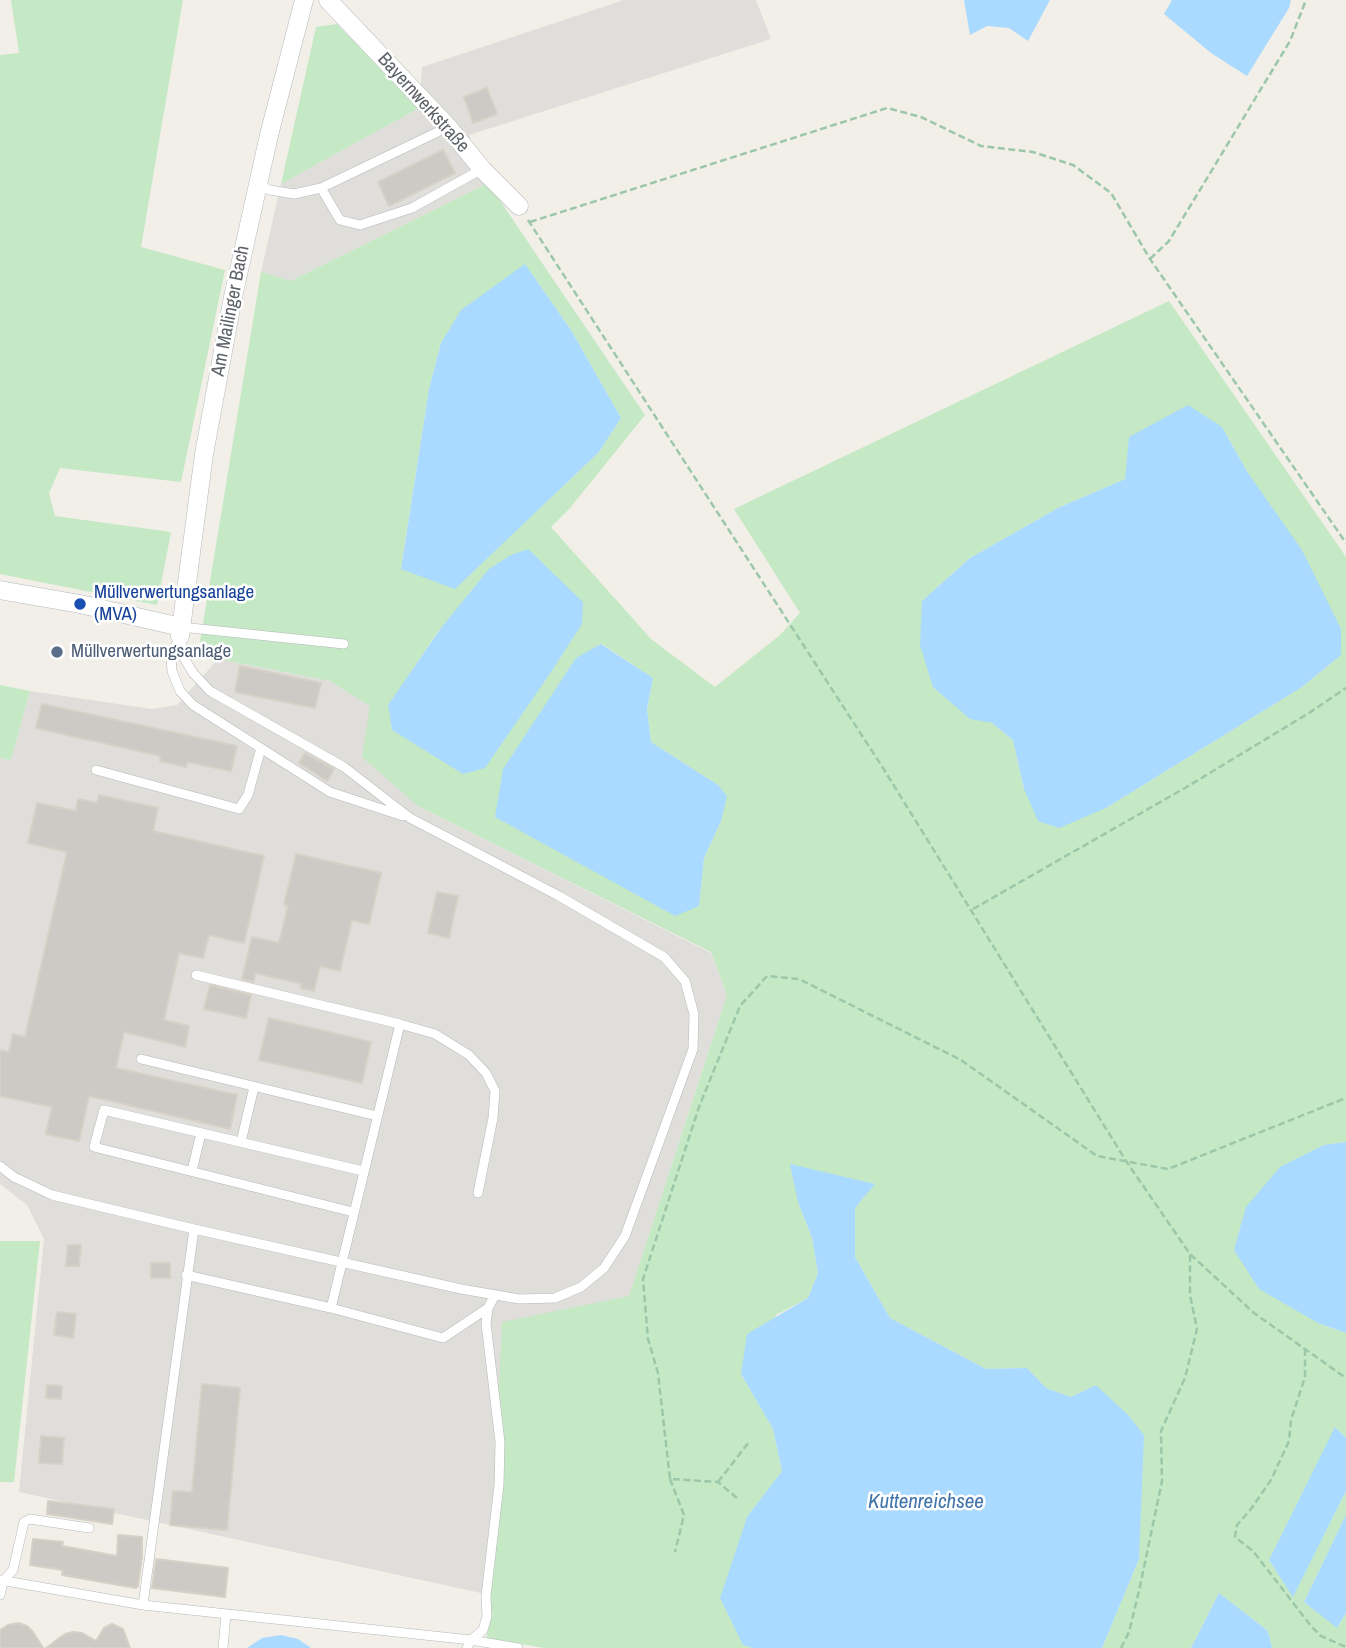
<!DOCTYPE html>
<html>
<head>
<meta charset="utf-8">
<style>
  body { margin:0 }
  canvas { display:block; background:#f1efe8 }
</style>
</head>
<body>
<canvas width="1346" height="1648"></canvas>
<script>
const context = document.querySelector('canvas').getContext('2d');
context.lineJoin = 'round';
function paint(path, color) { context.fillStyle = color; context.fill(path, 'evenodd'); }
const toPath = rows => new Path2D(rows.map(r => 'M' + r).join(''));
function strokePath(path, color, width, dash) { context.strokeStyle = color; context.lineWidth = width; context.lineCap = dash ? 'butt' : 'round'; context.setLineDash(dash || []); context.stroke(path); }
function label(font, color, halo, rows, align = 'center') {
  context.font = font + ' "Archivo Narrow",sans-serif'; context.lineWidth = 5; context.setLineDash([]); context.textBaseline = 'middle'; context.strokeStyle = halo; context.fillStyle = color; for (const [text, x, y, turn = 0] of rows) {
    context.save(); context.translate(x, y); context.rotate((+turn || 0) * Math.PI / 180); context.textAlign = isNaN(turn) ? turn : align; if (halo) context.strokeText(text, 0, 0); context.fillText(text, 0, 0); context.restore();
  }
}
const industrial = toPath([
  [624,0,756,0,771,39,469,135,488,183,291,281,261,272,281,184,419,108,422,67],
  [218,659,330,681,371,706,418,806,711,953,727,995,629,1296,490,1595,19,1492,44,1239,27,1205,0,1184,0,758,11,760,30,691,152,709,177,705]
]);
const green = toPath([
  [11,0,183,0,141,247,225,270,181,482,60,468,49,493,55,516,171,532,157,605,0,574,0,55,19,53],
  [337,24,419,108,281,184,316,27],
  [488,183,645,415,570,508,551,527,651,639,715,687,780,635,800,613,734,509,1169,301,1346,557,1346,1142,1324,1145,1318,1323,1346,1333,1346,1438,1336,1428,1269,1560,1293,1596,1346,1491,1346,1515,1304,1602,1338,1627,1346,1613,1346,1648,1272,1648,1268,1631,1219,1593,1191,1648,1102,1648,1139,1559,1096,1385,1071,1397,1046,1388,1027,1368,986,1369,890,1318,855,1257,855,1207,875,1184,798,1202,812,1238,818,1273,808,1298,776,1315,741,1374,773,1429,782,1471,747,1517,743,1645,753,1648,544,1648,487,1638,502,1322,629,1296,727,995,711,952,418,806,362,757,370,706,330,681,218,659,200,642,261,272,291,281],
  [525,264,571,330,621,418,599,452,455,588,401,568,429,389,441,343],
  [1222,427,1248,473,1341,655,1302,687,1106,808,1024,789,1013,740,992,723,922,601,970,558,1058,508,1125,479],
  [441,627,392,730,389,705],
  [602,644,653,678,647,709,651,742,718,785,721,821,704,858,699,905],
  [0,685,30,691,11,760,0,758],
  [0,1241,40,1241,14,1482,0,1482]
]);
const water = toPath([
  [964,0,1050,0,1028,41,1009,28,987,26,970,35],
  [1172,0,1291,0,1289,8,1247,76,1211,53,1164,14],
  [525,264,571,330,621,418,599,452,455,589,401,569,429,389,441,343,461,310],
  [1188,405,1222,427,1248,473,1302,550,1341,629,1341,655,1302,687,1106,808,1059,828,1038,821,1024,789,1013,740,992,723,970,719,933,687,920,645,922,601,970,558,1058,508,1125,479,1129,437],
  [528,549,583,602,582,624,549,675,485,768,463,774,392,730,388,705,441,628,489,569,511,555],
  [601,644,653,678,647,709,651,742,718,785,727,796,721,821,704,858,699,906,675,916,495,817,503,769,576,658],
  [1346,1142,1346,1333,1318,1323,1259,1289,1234,1250,1246,1207,1280,1167,1324,1145],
  [790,1164,875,1184,855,1208,855,1257,890,1318,986,1369,1027,1368,1046,1388,1071,1397,1096,1385,1128,1415,1144,1435,1139,1559,1102,1648,753,1648,743,1645,720,1598,747,1517,782,1471,773,1429,741,1374,747,1334,808,1298,818,1273,812,1238,798,1202],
  [1335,1427,1346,1438,1346,1491,1293,1597,1269,1560],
  [1346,1515,1346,1613,1337,1628,1304,1602],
  [1219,1593,1268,1631,1272,1648,1191,1648],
  [281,1635,298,1639,311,1648,247,1648,262,1638]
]);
const building = toPath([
  [487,88,497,114,473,123,464,97,487,88],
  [443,150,455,173,389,206,378,182,443,150],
  [240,666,321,683,315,708,235,692,240,666],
  [42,704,237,746,231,771,187,762,186,767,160,761,161,756,36,728,42,704],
  [305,753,334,769,327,781,299,763,305,753],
  [99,795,158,808,153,831,264,856,244,943,209,935,203,958,179,953,164,1020,189,1026,185,1047,124,1032,116,1068,237,1095,230,1129,89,1096,79,1141,46,1134,52,1107,0,1096,0,1050,9,1052,13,1034,25,1037,67,852,28,843,37,803,76,811,78,799,97,803,99,795],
  [296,854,381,873,369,924,352,920,340,971,320,966,314,991,301,988,302,984,255,973,254,982,242,979,252,937,279,943,288,906,284,905,296,854],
  [437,892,458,896,449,938,428,933,437,892],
  [210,985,251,995,246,1018,204,1009,210,985],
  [269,1018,371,1042,362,1083,259,1060,269,1018],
  [68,1245,81,1245,79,1266,66,1266,68,1245],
  [151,1263,170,1263,170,1278,151,1278,151,1263],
  [57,1312,76,1314,73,1338,54,1335,57,1312],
  [202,1384,240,1388,227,1530,170,1525,173,1491,192,1492,202,1384],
  [47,1385,62,1386,61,1399,46,1398,47,1385],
  [41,1436,64,1438,62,1464,39,1463,41,1436],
  [48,1501,114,1509,112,1524,47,1514,48,1501],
  [118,1535,142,1537,142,1557,138,1586,136,1588,62,1575,63,1570,30,1565,33,1539,63,1542,62,1546,117,1556,118,1535],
  [156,1559,228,1568,225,1597,152,1588,156,1559],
  [18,1623,27,1626,33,1632,43,1648,0,1648,0,1630,8,1625,18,1623],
  [112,1624,123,1629,130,1648,46,1648,65,1634,73,1632,82,1633,96,1641,104,1628,112,1624]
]);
const path = toPath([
  [528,220,883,768,1126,1161,1190,1254,1254,1313,1346,1378],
  [530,222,887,108,921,117,981,146,1033,152,1073,165,1111,193,1150,259,1346,543],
  [1150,259,1169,241,1290,41,1306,0],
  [973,909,1185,788,1309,713,1346,688],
  [1305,1349,1305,1377,1291,1420,1289,1441,1271,1480,1251,1509,1237,1525,1235,1537,1253,1551,1311,1626,1321,1636,1346,1647],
  [670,1479,684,1515,675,1552],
  [718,1482,749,1442],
  [737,1498,718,1482,670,1479,658,1373,648,1339,643,1279,699,1107,740,1006,767,976,799,979,961,1060,1097,1156,1168,1169,1346,1098],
  [1121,1648,1129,1632,1139,1591,1162,1481,1161,1431,1185,1378,1197,1329,1190,1295,1190,1254]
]);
const service = toPath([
  [258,185,270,190,294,194,321,188,448,127],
  [321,188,340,220,360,225,412,208,482,169],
  [181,627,344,644],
  [179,638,171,658,172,671,180,691,193,705,330,792,403,816],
  [96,770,239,809,248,795,261,748],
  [196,975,400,1024,331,1308],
  [400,1024,435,1034,469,1055,486,1073,495,1091,493,1118,478,1193],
  [141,1059,377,1116],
  [241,1142,254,1087],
  [0,1166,14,1177,52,1195,194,1229,461,1289,519,1299,555,1298,581,1287,604,1268,625,1236,693,1049,694,1014,685,981,664,957,559,896,410,818,344,767,210,691,193,673,184,658,180,636],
  [192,1171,201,1133],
  [353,1212,94,1147,104,1110,363,1171],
  [194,1229,143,1605,471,1640,518,1648],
  [186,1275,331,1308,443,1338,488,1308],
  [0,1580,143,1605],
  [0,1595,3,1581,13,1570,24,1522,30,1519,89,1528],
  [223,1648,226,1614],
  [467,1648,471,1640,483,1630,487,1616,486,1596,499,1485,500,1442,486,1323,488,1308,495,1295]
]);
const minor = toPath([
  [328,0,448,127,482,169,519,206],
  [0,590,80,604,181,627],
  [180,636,204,454,233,297,269,135,304,0]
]);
const markers = [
  [80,604,7,"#1a4fb4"],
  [57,652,7,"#5c6f8a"]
];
const streetNames = [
  ["Bayernwerkstraße",423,103,48],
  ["Am Mailinger Bach",231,311,-79]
];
const transitNames = [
  ["Müllverwertungsanlage",94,593],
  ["(MVA)",94,615]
];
const serviceNames = [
  ["Müllverwertungsanlage",71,652]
];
const waterNames = [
  ["Kuttenreichsee",926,1502]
];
paint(industrial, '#e0deda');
paint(green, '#c5e8c5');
paint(water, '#aadaff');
paint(building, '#cccac5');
strokePath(building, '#d6d1c6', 2);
strokePath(service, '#b5b8bc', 10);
strokePath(minor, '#b5b8bc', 19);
strokePath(path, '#9cc7a9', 2.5, [7, 3.5]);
strokePath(service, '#fff', 9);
strokePath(minor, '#fff', 18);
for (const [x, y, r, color] of markers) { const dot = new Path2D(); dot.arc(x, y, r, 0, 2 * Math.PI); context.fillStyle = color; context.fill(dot); strokePath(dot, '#fff', 2.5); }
label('19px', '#5f6368', '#fff', streetNames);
label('19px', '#164399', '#fff', transitNames, 'left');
label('19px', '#4e5e75', '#fff', serviceNames, 'left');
label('italic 21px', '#4174aa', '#fff', waterNames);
</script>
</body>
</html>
